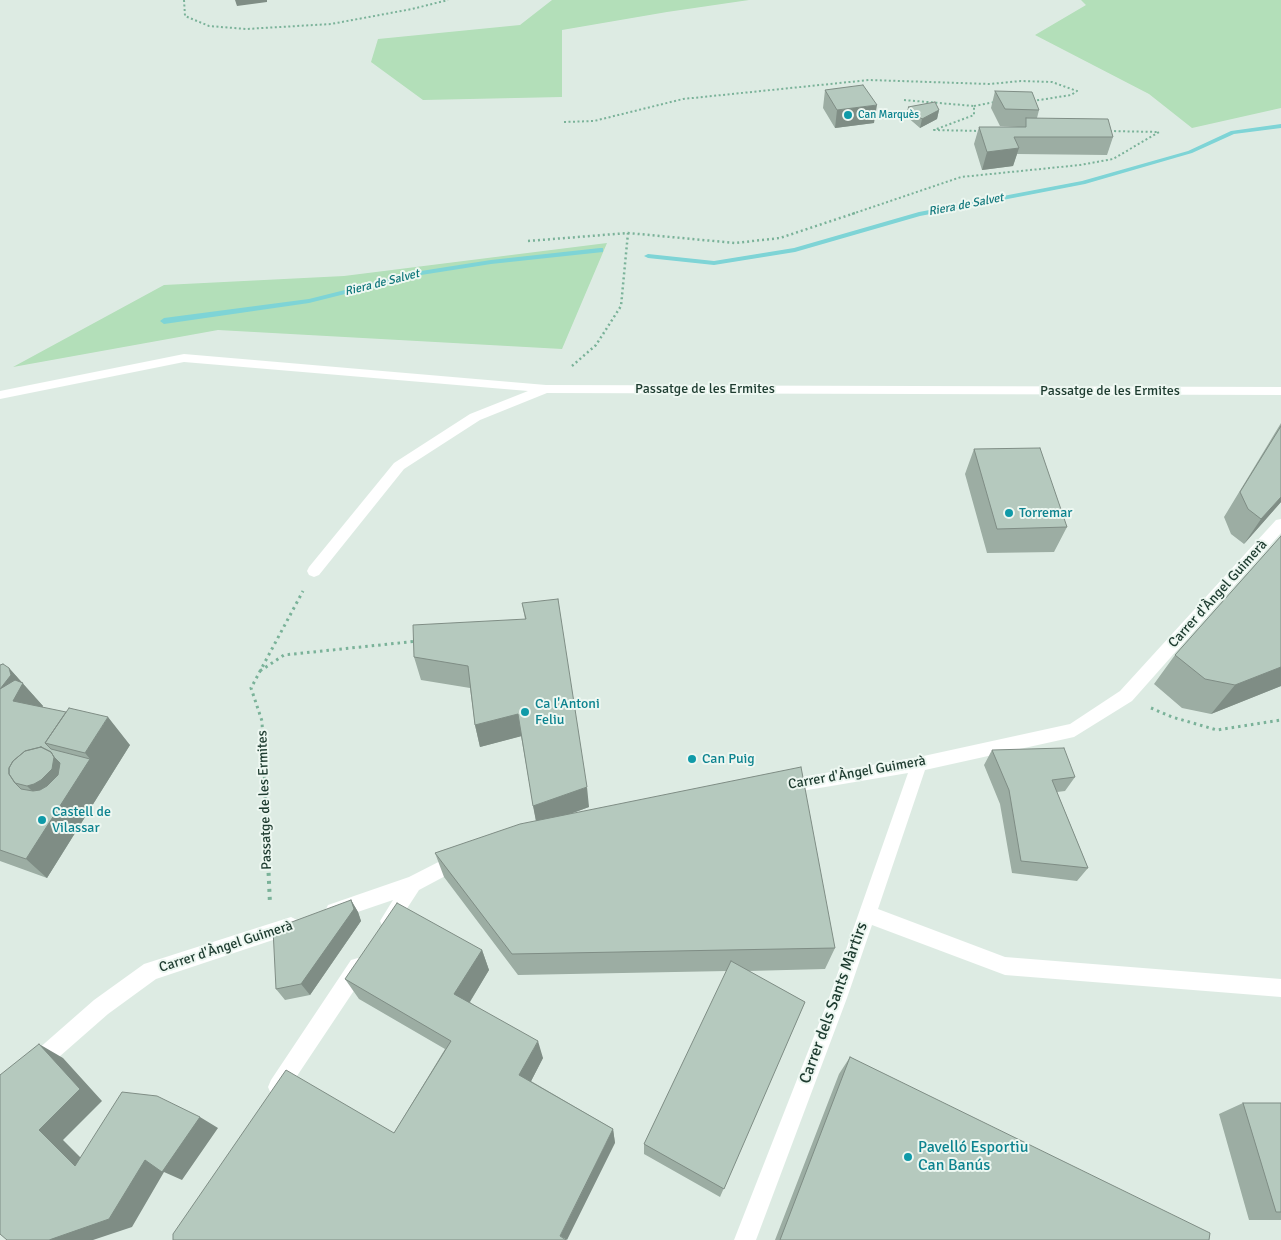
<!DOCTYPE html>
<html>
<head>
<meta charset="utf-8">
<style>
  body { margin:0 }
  canvas { display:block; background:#ddebe3 }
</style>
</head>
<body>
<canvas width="1281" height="1240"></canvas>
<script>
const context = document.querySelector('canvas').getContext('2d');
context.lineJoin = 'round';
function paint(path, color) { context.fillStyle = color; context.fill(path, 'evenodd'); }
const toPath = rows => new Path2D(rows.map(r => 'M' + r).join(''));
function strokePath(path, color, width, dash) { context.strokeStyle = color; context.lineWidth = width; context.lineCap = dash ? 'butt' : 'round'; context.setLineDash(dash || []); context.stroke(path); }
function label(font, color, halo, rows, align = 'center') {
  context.font = font + ' Signika,sans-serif'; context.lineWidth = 4; context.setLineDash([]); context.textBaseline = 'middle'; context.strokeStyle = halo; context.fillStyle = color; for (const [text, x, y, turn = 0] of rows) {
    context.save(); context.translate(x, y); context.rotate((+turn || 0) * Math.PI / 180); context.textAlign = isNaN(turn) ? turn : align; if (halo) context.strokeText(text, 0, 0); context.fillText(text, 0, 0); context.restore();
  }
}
const green = toPath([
  [552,0,749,0,667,12,562,30,562,97,423,100,371,62,378,39,520,25],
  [1081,0,1281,0,1281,108,1192,128,1149,94,1035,35,1086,5],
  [607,243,562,349,218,330,13,367,164,285,344,276]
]);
const stream = toPath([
  [1281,124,1281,128,1234,134,1192,153,1085,184,920,216,795,252,714,265,648,258,644,256,648,254,714,261,794,248,919,212,1082,181,1188,151,1231,131,1281,124],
  [600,248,603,248,603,252,491,264,421,275,309,303,164,324,160,321,164,318,309,299,421,271,491,260,600,248]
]);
const pathFar3 = toPath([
  [184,0,185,16,209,26,246,29,331,24,412,9,448,0],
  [904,100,974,106,974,115,934,130,980,131],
  [974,106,995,102],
  [564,122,594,121,683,99,869,80,990,84,1021,81,1052,82,1077,91,1071,95,1033,101],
  [852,214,961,177,1080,165,1113,159,1159,132,1108,131]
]);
const pathFar2 = toPath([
  [528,241,628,233,735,243,780,238,855,213],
  [572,366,596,345,621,306,628,233]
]);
const pathFar1 = toPath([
  [260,671,284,655,418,641],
  [1151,708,1172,717,1217,730,1281,720],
  [266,818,262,721,251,688,303,591]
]);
const path = toPath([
  [266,817,270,904]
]);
const minor = toPath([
  [184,354,546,385,1281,387,1281,395,547,393,480,420,404,469,319,575,314,577,309,575,307,571,309,567,394,463,470,414,528,391,184,362,0,399,0,391,184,354],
  [1281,519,1281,533,1132,701,1074,737,925,770,878,909,1005,957,1281,979,1281,997,1005,975,872,925,847,998,756,1240,734,1240,829,998,908,773,784,794,778,791,776,786,778,781,919,757,1070,724,1120,691,1276,520,1281,519],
  [458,852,464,854,467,860,464,866,419,890,395,927,389,930,383,927,380,921,393,900,334,920,328,917,325,911,328,905,409,877,458,852],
  [291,917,297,920,300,926,297,932,156,979,108,1014,43,1071,36,1074,29,1071,26,1064,29,1057,94,1000,144,964,291,917],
  [358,958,365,960,367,967,365,974,285,1094,278,1097,271,1094,268,1087,271,1080,351,960,358,958]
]);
const wall = toPath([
  [825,90,874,123,835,128,823,108],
  [995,91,1039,110,1037,118,1113,137,1107,155,1017,154,1013,166,982,170,974,144,979,127,1018,127,1000,126,991,108],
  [908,107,939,110,937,119,920,128,906,116],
  [1281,423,1281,502,1244,544,1231,534,1224,517],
  [974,449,1067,527,1054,552,987,553,965,474],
  [1281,536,1281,686,1211,714,1182,708,1154,684,1175,655],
  [522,603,589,807,570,814,835,948,825,969,748,971,805,1002,720,1197,644,1154,644,1144,727,971,518,975,444,877,435,853,536,821,521,736,480,747,475,725,470,688,421,680,414,657,525,619],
  [0,665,9,668,43,706,42,707,130,745,47,878,0,861],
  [992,750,1075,777,1065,791,1057,792,1088,868,1077,881,1012,873,1000,804,984,765],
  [351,900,358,912,361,921,310,995,285,1000,276,989],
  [482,950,489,970,470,1002,543,1058,531,1081,613,1129,615,1143,394,1133,445,1049,359,999,345,979],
  [850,1057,1209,1240,775,1240,839,1074],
  [1243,1103,1281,1103,1281,1220,1249,1220,1219,1114]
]);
const shadedWall = toPath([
  [235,0,267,0,267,2,237,6],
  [877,105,874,123,835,128,837,110],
  [939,110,937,119,920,128,922,119],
  [1019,148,1013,166,982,170,987,152],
  [1281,497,1281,502,1244,544,1261,519],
  [1281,667,1281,686,1211,714,1235,685],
  [9,668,43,706,33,723,0,689],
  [518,714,522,736,480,747,475,725],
  [108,717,130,745,47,878,26,859,53,812,27,786,54,757,90,759,85,753],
  [587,787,589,807,537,826,533,806],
  [351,900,358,912,361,921,310,995,301,984],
  [482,950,489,970,463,1013,454,994],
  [538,1041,543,1058,526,1091,519,1075],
  [39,1044,63,1058,102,1101,63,1140,98,1175,75,1166,39,1130],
  [200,1117,218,1128,182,1180,164,1172,132,1227,93,1240,49,1240,145,1160],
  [613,1129,615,1143,567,1240,560,1236]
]);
const building = toPath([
  [863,85,877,105,837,110,825,90,863,85],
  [995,91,1032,92,1039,110,1005,109,995,91],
  [935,102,939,110,922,119,908,107,935,102],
  [1026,118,1108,119,1113,137,1014,137,1019,148,987,152,979,127,1026,127,1026,118],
  [1281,426,1281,497,1261,519,1248,509,1240,492,1281,426],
  [1040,448,1067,527,997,529,974,449,1040,448],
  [1281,536,1281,667,1235,685,1205,679,1175,655,1281,536],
  [558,599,587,787,533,806,518,714,475,725,468,666,414,657,413,625,526,619,522,603,558,599],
  [3,664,9,668,11,675,0,689,15,680,23,683,13,701,66,712,45,743,51,749,90,759,26,859,0,850,0,665,3,664],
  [41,747,51,752,54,757,60,763,58,775,47,786,40,790,33,791,21,789,15,783,9,774,9,768,13,761,25,751,41,747],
  [69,708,108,717,85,753,45,743,69,708],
  [41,747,51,752,54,757,52,769,41,780,34,784,27,786,15,783,9,774,9,768,13,761,25,751,41,747],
  [1064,748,1075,777,1052,780,1088,868,1021,861,1009,790,992,750,1064,748],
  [801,767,835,948,512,954,435,853,520,824,801,767],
  [351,900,354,909,301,984,276,989,273,929,351,900],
  [397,903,482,950,454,994,538,1041,519,1075,613,1129,560,1236,566,1240,173,1240,173,1234,286,1070,394,1133,451,1041,345,979,397,903],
  [731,961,805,1002,724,1189,644,1144,731,961],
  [39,1044,80,1089,39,1130,75,1166,122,1092,157,1096,200,1117,162,1172,145,1160,109,1219,49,1240,7,1240,0,1234,0,1075,39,1044],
  [850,1057,1210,1233,1209,1240,780,1240,850,1057],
  [1243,1103,1281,1103,1281,1212,1276,1212,1243,1103]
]);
const markers = [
  [848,115,5,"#0f9aa8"],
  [1009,513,5,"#0f9aa8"],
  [525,712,5,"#0f9aa8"],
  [692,759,5,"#0f9aa8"],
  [42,820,5,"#0f9aa8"],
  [908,1157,5,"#0f9aa8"]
];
const farCulturenames = [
  ["Can Marquès",858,115]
];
const farWaternames = [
  ["Riera de Salvet",966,205,-11],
  ["Riera de Salvet",382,283,-14]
];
const streetNames = [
  ["Passatge de les Ermites",705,389],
  ["Passatge de les Ermites",1110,391],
  ["Carrer d'Àngel Guimerà",1218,594,-48],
  ["Carrer d'Àngel Guimerà",857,773,-10],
  ["Passatge de les Ermites",265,800,-92],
  ["Carrer d'Àngel Guimerà",226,947,-18]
];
const cultureNames = [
  ["Torremar",1019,513],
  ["Ca l'Antoni",535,704],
  ["Feliu",535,720],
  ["Can Puig",702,759],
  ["Castell de",52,812],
  ["Vilassar",52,828]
];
const nearStreetnames = [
  ["Carrer dels Sants Màrtirs",834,1003,-70]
];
const nearCulturenames = [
  ["Pavelló Esportiu",918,1148],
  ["Can Banús",918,1166]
];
paint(green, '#b3dfb9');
paint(stream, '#7ed4d6');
strokePath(pathFar3, '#7ab299', 2, [2, 2.5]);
strokePath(pathFar2, '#7ab299', 2.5, [2, 3]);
strokePath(pathFar1, '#7ab299', 3, [2.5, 4]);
strokePath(path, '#7ab299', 4, [3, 5]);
paint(minor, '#fff');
paint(wall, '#9cada3');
paint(shadedWall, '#7f8d85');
paint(building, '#b5c9be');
strokePath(building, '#7f8d85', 1);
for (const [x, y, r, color] of markers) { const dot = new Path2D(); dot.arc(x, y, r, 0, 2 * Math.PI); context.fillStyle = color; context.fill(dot); strokePath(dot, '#edf7f1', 2); }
label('11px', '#0d838f', '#edf7f1', farCulturenames, 'left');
label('italic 12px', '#12787c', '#edf7f1', farWaternames);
label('14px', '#1d3b2f', '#edf7f1', streetNames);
label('14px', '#0d838f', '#edf7f1', cultureNames, 'left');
label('16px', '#1d3b2f', '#edf7f1', nearStreetnames);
label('16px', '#0d838f', '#edf7f1', nearCulturenames, 'left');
</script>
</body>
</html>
